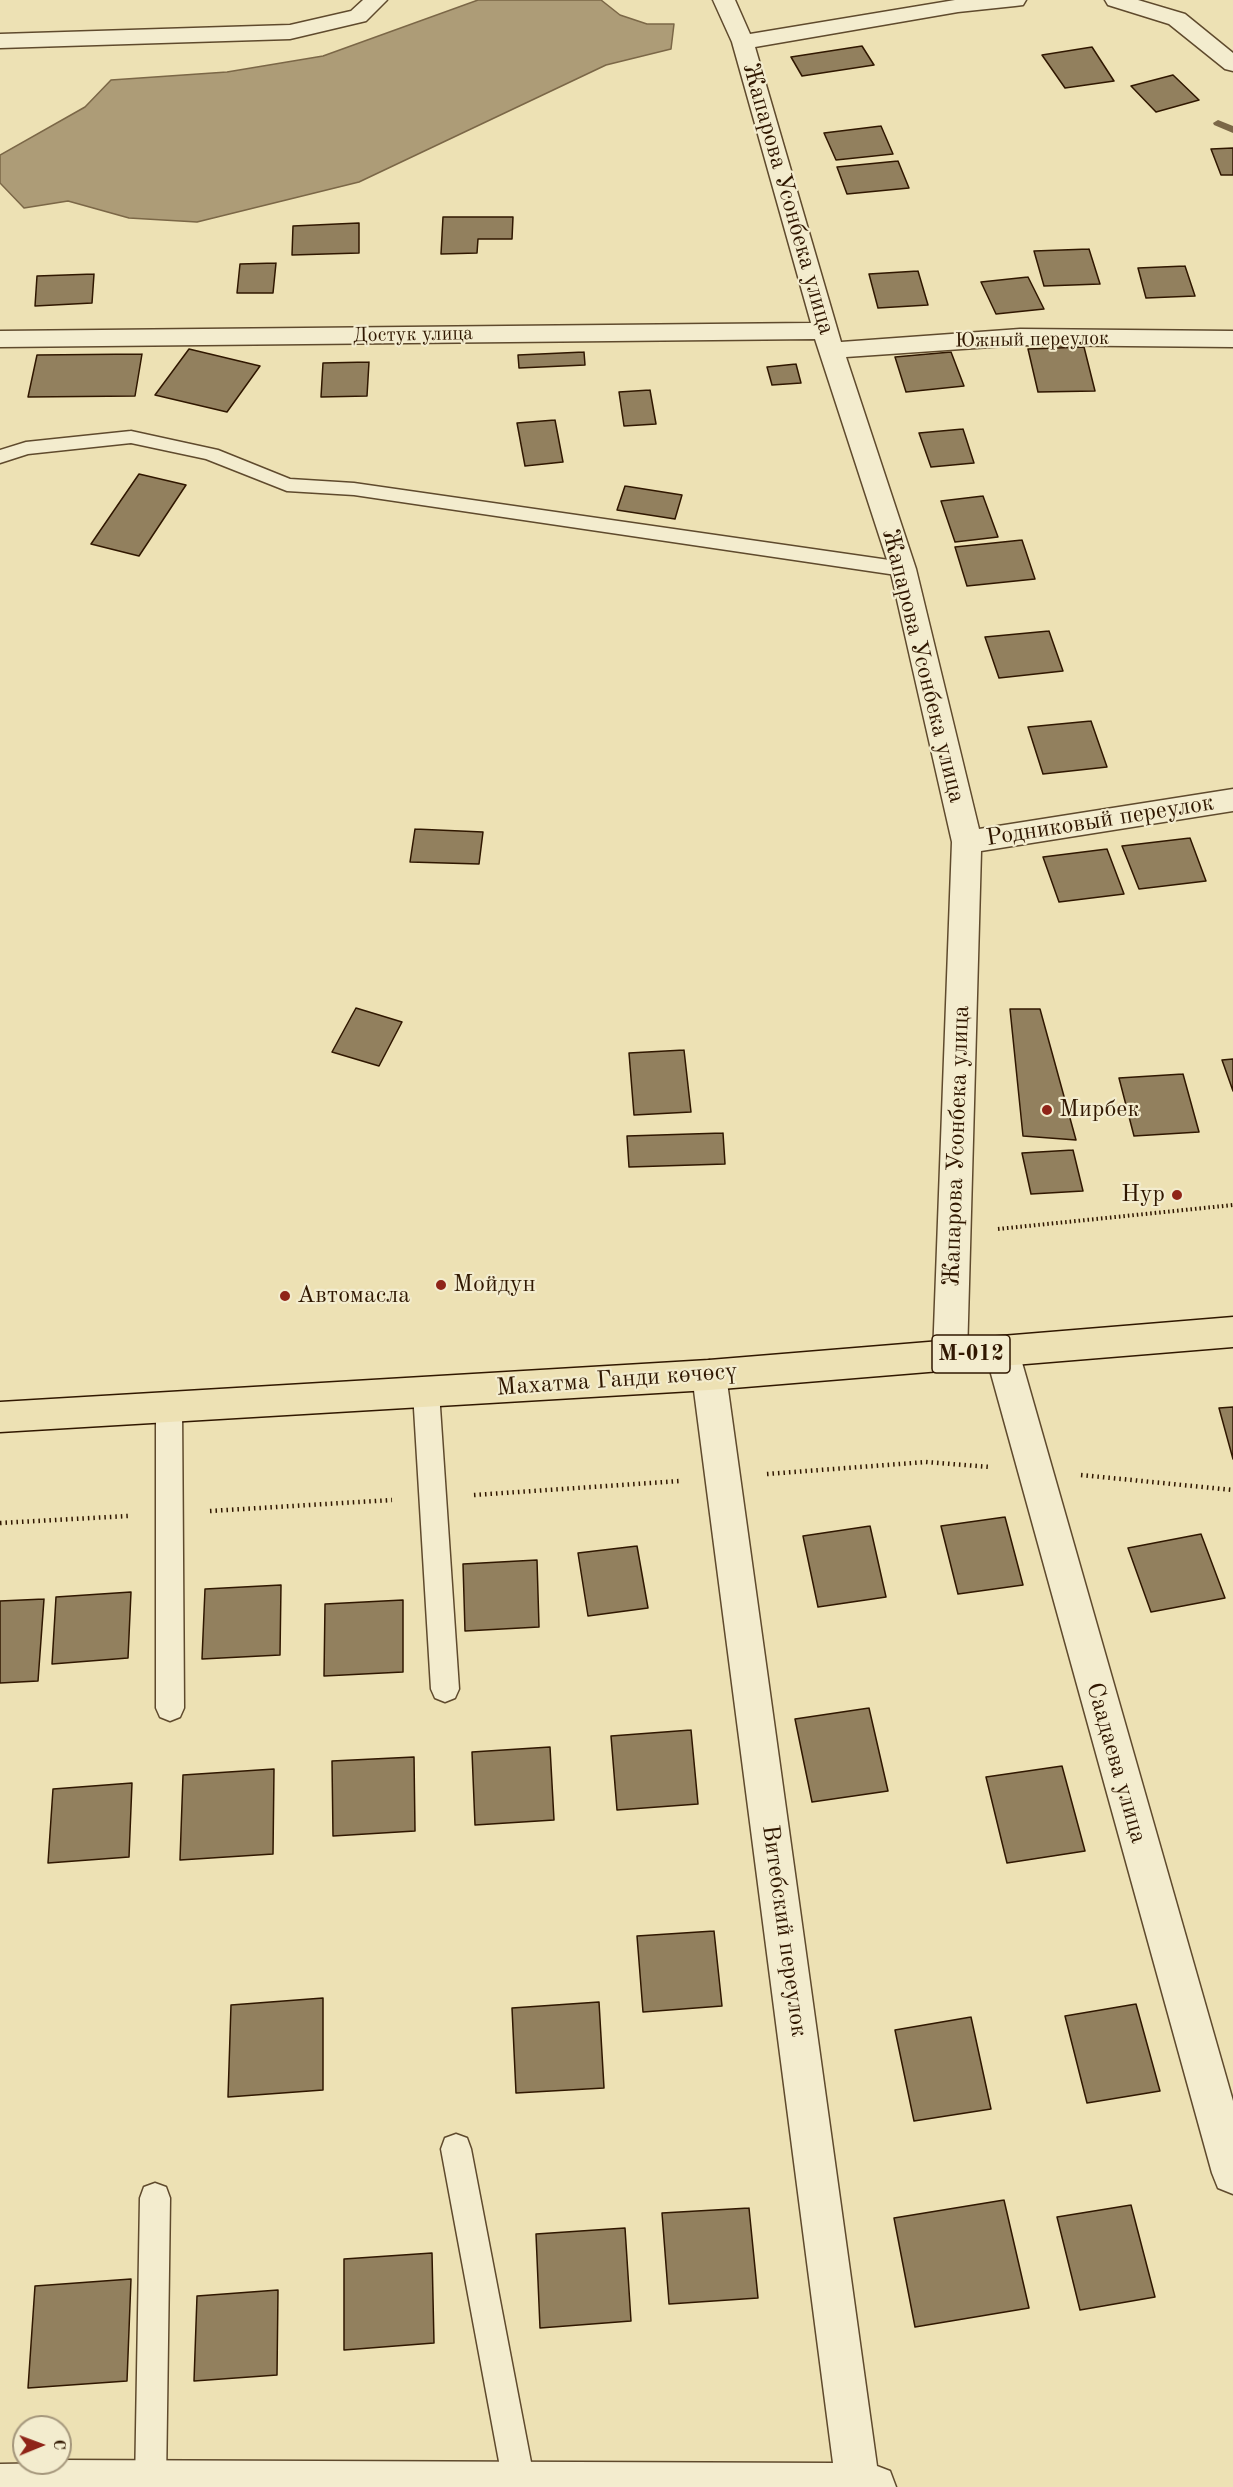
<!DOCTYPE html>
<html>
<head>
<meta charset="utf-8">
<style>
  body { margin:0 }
  #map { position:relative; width:1233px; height:2487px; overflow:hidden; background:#ede1b4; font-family:"Old Standard TT",serif }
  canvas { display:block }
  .north { position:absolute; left:12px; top:2415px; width:60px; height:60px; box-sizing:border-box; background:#f3ecce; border:2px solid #a5977c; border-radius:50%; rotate:89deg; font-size:16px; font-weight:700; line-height:24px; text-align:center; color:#301700 }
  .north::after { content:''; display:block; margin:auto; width:21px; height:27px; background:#8f2418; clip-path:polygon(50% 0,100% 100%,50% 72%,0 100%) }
</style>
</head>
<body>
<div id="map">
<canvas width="1233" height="2487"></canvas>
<div class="north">С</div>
</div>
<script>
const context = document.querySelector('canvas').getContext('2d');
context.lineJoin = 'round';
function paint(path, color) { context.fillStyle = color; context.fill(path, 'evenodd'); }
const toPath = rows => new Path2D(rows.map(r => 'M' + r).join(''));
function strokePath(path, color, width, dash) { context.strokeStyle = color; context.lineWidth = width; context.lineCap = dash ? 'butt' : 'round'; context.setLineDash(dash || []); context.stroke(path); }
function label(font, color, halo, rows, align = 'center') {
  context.font = font + ' "Old Standard TT",serif'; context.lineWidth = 4.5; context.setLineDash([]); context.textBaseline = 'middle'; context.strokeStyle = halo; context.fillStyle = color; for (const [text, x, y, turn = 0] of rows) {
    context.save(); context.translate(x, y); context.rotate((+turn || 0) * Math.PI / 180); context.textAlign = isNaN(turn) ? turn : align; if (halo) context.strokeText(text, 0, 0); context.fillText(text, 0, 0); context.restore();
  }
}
const water = toPath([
  [478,0,601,0,620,15,647,24,674,24,671,49,606,65,359,182,197,222,129,218,68,201,24,208,0,183,0,155,85,107,111,80,227,72,323,56,478,0]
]);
const stream = toPath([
  [1218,120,1233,126,1233,133,1214,125,1213,123,1218,120]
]);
const building = toPath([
  [862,46,874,65,802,76,791,57,862,46],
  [1092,47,1114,81,1065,88,1042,55,1092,47],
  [1173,75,1199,100,1156,112,1131,86,1173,75],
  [881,126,893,154,836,160,824,133,881,126],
  [1233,148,1233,175,1221,175,1211,149,1233,148],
  [898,161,909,188,847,194,837,167,898,161],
  [443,217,513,217,512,239,478,239,477,253,441,254,443,217],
  [359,223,359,253,292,255,293,226,359,223],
  [1089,249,1100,284,1044,286,1034,251,1089,249],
  [276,263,273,293,237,293,240,264,276,263],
  [1185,266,1195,296,1146,298,1138,268,1185,266],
  [918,271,928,305,878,308,869,274,918,271],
  [94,274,92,303,35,306,37,276,94,274],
  [1028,277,1044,309,996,314,981,282,1028,277],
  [1084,347,1095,391,1038,392,1028,349,1084,347],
  [189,349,260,366,227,412,155,395,189,349],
  [584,352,585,365,519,368,518,355,584,352],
  [951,352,964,386,906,392,895,357,951,352],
  [142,354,135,396,28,397,37,355,142,354],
  [369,362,367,396,321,397,323,363,369,362],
  [796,364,801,383,772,385,767,367,796,364],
  [650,390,656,424,624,426,619,392,650,390],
  [555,420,563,462,525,466,517,423,555,420],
  [963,429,974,463,931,467,919,433,963,429],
  [139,474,186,485,139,556,91,544,139,474],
  [625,486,682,495,675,519,617,510,625,486],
  [983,496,998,537,955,542,941,501,983,496],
  [1022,540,1035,579,967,586,955,547,1022,540],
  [1049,631,1063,671,999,678,985,637,1049,631],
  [1091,721,1107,767,1043,774,1028,727,1091,721],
  [415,829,483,832,479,864,410,862,415,829],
  [1190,838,1206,881,1139,889,1122,846,1190,838],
  [1107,849,1124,894,1059,902,1043,857,1107,849],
  [356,1008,402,1022,379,1066,332,1052,356,1008],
  [1010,1009,1040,1009,1076,1140,1023,1136,1010,1009],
  [684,1050,691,1112,634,1115,629,1053,684,1050],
  [1233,1059,1233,1091,1222,1060,1233,1059],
  [1183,1074,1199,1132,1134,1136,1119,1078,1183,1074],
  [723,1133,725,1164,629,1167,627,1136,723,1133],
  [1073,1150,1083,1191,1031,1194,1022,1153,1073,1150],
  [1233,1407,1233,1459,1219,1408,1233,1407],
  [1005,1517,1023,1585,958,1594,941,1526,1005,1517],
  [870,1526,886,1597,818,1607,803,1536,870,1526],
  [1201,1534,1225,1598,1151,1612,1128,1548,1201,1534],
  [637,1546,648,1608,588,1616,578,1553,637,1546],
  [537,1560,539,1627,465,1631,463,1564,537,1560],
  [281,1585,280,1655,202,1659,205,1589,281,1585],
  [131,1592,128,1658,52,1664,56,1597,131,1592],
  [44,1599,38,1681,0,1683,0,1601,44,1599],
  [403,1600,403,1672,324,1676,325,1604,403,1600],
  [869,1708,888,1791,812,1802,795,1719,869,1708],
  [691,1730,698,1804,617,1810,611,1736,691,1730],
  [550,1747,554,1820,475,1825,472,1752,550,1747],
  [414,1757,415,1831,333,1836,332,1761,414,1757],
  [1062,1766,1085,1851,1007,1863,986,1777,1062,1766],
  [274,1769,273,1854,180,1860,183,1775,274,1769],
  [132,1783,129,1857,48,1863,53,1789,132,1783],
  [714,1931,722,2006,643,2012,637,1936,714,1931],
  [323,1998,323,2090,228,2097,231,2005,323,1998],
  [599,2002,604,2088,516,2093,512,2008,599,2002],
  [1136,2004,1160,2091,1087,2103,1065,2016,1136,2004],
  [971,2017,991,2109,914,2121,895,2030,971,2017],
  [1004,2200,1029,2308,915,2327,894,2218,1004,2200],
  [1131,2205,1155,2297,1080,2310,1057,2217,1131,2205],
  [749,2208,758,2298,669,2304,662,2213,749,2208],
  [625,2228,631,2321,540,2328,536,2234,625,2228],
  [432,2253,434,2343,344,2350,344,2259,432,2253],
  [131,2279,127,2381,28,2388,35,2286,131,2279],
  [278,2290,277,2375,194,2381,197,2296,278,2290]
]);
const pathFar1 = toPath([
  [998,1229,1233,1205]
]);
const path = toPath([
  [767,1474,926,1462,990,1467],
  [1081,1475,1233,1490],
  [474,1495,679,1481],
  [210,1511,392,1500],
  [0,1523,128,1516]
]);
const service = toPath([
  [131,431,218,450,290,479,354,483,903,562,910,564,913,569,910,574,903,576,354,495,287,491,206,459,131,443,28,454,0,463,0,450,26,442,131,431],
  [426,1381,435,1384,439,1392,459,1689,455,1698,445,1702,435,1698,431,1689,413,1392,417,1384,426,1381],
  [169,1396,178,1399,182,1407,184,1708,180,1717,170,1721,160,1717,156,1708,156,1407,160,1399,169,1396],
  [456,2134,467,2138,471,2149,535,2483,534,2487,504,2487,503,2483,441,2149,445,2138,456,2134],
  [155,2183,166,2187,170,2198,166,2483,165,2487,135,2487,140,2198,144,2187,155,2183]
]);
const minor = toPath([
  [363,0,387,0,366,21,290,39,0,48,0,34,290,25,351,11,363,0],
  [713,0,735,0,750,34,955,0,1026,0,1023,5,1015,6,958,12,755,47,841,342,1020,329,1233,331,1233,347,1020,345,846,357,916,569,979,829,1233,789,1233,811,981,851,967,1356,962,1366,950,1371,938,1366,933,1356,952,842,890,569,815,339,0,347,0,331,811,323,732,42,713,0],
  [1105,0,1138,0,1185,14,1233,53,1233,71,1225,69,1169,24,1108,5,1105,0],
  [1002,1337,1014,1342,1019,1352,1233,2101,1233,2194,1218,2188,1212,2173,985,1352,990,1342,1002,1337],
  [709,1360,721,1364,726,1375,877,2466,890,2471,896,2487,0,2487,0,2464,60,2463,60,2460,833,2463,692,1375,697,1364,709,1360]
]);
const primary = toPath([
  [1233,1317,1233,1347,709,1390,0,1432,0,1402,709,1360,1233,1317]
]);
const markers = [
  [1047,1110,6,"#8f2418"],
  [1177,1195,6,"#8f2418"],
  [441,1285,6,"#8f2418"],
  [285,1296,6,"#8f2418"]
];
const farStreetnames = [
  ["Достук улица",413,335,-1],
  ["Южный переулок",1032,340,-1]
];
const shields = [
  [971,1354,78]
];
const shieldNames = [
  ["М-012",971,1354]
];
const streetNames = [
  ["Жапарова Усонбека улица",788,199,74],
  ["Жапарова Усонбека улица",923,666,76],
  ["Родниковый переулок",1100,821,-9],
  ["Жапарова Усонбека улица",957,1146,-88],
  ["Махатма Ганди көчөсү",617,1380,-4],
  ["Саадаева улица",1116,1763,74],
  ["Витебский переулок",784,1931,82]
];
const poiNames = [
  ["Мирбек",1059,1110],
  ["Нур",1165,1195,"right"],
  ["Мойдун",453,1285],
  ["Автомасла",297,1296]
];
paint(water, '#ad9c77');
strokePath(water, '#7b6747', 1.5);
paint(stream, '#7b6747');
paint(building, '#92805e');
strokePath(building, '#301700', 1.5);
strokePath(service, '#5f4a2d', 3);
strokePath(minor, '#5f4a2d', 3);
strokePath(primary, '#301700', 3);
strokePath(pathFar1, '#301700', 4, [1.5, 3]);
strokePath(path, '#301700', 4.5, [1.5, 4]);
paint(service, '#f3ecce');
paint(minor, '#f3ecce');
paint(primary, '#ede1b4');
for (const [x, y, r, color] of markers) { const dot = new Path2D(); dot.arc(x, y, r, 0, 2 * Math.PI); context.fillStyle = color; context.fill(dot); strokePath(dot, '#f3ecce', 2); }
label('20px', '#301700', '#f3ecce', farStreetnames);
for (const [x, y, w] of shields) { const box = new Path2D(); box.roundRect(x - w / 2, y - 19, w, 38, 4.5); context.fillStyle = '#f3ecce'; context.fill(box); strokePath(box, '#301700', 1.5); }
label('bold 22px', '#301700', null, shieldNames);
label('24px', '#301700', '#f3ecce', streetNames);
label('24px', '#301700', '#f3ecce', poiNames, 'left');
</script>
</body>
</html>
